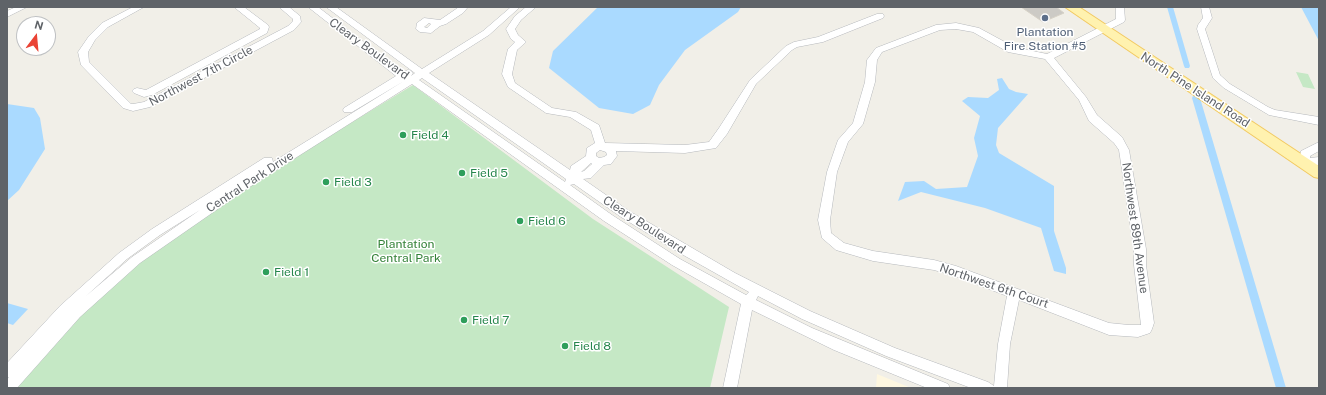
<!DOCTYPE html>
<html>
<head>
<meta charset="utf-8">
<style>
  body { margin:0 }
  #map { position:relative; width:1326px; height:395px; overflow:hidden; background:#f1efe8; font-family:"Public Sans",sans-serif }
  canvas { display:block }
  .frame { position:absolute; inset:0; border:8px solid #5f6368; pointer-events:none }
  .north { position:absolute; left:16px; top:16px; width:40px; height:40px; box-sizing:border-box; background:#fff; border:1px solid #bfc1c3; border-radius:50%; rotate:16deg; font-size:11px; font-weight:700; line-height:16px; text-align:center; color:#5f6368 }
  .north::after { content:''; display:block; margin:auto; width:14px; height:18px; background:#ea4335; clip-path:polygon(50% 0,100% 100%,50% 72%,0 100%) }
</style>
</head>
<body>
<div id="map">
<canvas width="1326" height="395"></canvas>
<div class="frame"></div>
<div class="north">N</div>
</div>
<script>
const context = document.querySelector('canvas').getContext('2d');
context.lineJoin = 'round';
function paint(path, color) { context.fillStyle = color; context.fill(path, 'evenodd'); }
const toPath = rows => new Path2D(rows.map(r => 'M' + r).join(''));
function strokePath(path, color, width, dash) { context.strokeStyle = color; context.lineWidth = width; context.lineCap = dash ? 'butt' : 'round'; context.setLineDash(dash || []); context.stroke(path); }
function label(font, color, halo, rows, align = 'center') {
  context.font = font + ' "Public Sans",sans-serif'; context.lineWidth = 3; context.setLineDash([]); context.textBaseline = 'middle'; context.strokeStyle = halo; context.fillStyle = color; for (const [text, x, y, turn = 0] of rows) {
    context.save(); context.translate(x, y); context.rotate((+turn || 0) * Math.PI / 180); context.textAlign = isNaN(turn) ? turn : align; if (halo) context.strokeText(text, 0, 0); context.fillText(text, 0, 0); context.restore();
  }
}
const commercial = toPath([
  [877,374,911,388,876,388]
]);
const green = toPath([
  [1296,72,1308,74,1315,89,1303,87],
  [413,85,593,219,729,307,710,388,14,388,73,318,139,261,234,194]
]);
const water = toPath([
  [598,7,741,7,738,12,685,50,659,85,650,105,633,114,599,108,549,68,553,51],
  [1301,7,1319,7,1319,41],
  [1002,78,1009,89,1016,92,1028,94,998,128,996,145,999,153,1054,186,1054,231,1066,268,1066,274,1054,271,1041,228,985,208,921,192,898,201,905,182,924,181,936,189,967,187,978,156,974,138,980,116,962,101,968,97,988,98,999,90,997,79],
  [7,104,34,108,40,118,45,149,19,190,7,201],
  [7,303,28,309,13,325,7,323]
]);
const canal = toPath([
  [1167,7,1173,7,1190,66,1189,68,1185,68,1184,66,1167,7],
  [1193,96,1196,96,1200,98,1286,388,1276,388,1192,98,1193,96]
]);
const building = toPath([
  [1021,7,1056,7,1064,13,1043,22,1021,7]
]);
const minor = toPath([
  [16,7,27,7,7,17,7,11,16,7],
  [133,7,144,7,108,27,95,40,88,52,89,62,131,104,133,104,144,102,288,26,293,21,293,19,279,7,289,7,300,16,301,22,294,30,150,107,133,111,123,108,81,65,78,52,89,36,102,23,133,7],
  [234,7,244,7,268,25,269,27,267,33,152,95,144,97,134,93,132,91,134,89,137,88,146,90,260,29,260,28,234,7],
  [308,7,318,7,403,72,408,70,411,71,413,73,411,76,415,73,326,7,336,7,422,69,483,31,511,7,520,7,489,35,429,73,570,170,571,166,586,156,587,148,595,143,591,130,570,117,546,113,508,87,502,74,508,49,515,42,511,39,506,29,515,16,526,7,536,7,521,20,515,29,518,35,526,42,517,50,512,74,515,83,552,108,576,112,599,125,605,143,685,145,709,142,719,128,750,80,786,46,794,42,818,37,877,14,883,14,884,16,883,18,823,42,797,47,792,50,756,84,727,134,716,148,685,153,616,151,617,156,611,164,604,165,591,178,583,179,629,211,735,273,810,311,895,348,988,382,994,386,998,344,1007,296,955,276,934,270,873,261,836,250,822,238,818,220,827,172,838,140,853,123,865,82,867,60,876,48,936,25,956,23,979,28,1014,47,1047,54,1116,19,1116,7,1124,7,1125,20,1124,22,1054,58,1086,97,1097,115,1122,137,1129,150,1146,249,1146,265,1154,323,1152,329,1150,333,1138,337,1109,335,1019,300,1010,344,1007,388,971,388,886,356,802,319,758,296,756,300,812,328,948,384,950,388,927,388,834,350,752,310,737,388,723,388,741,304,672,265,604,221,412,84,248,188,140,263,80,317,17,388,7,388,7,380,9,377,7,378,7,363,60,306,119,253,152,229,264,158,272,158,273,162,404,81,352,112,344,112,343,110,344,108,396,76,308,7],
  [956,29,973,32,1008,52,1045,59,1079,100,1089,121,1114,143,1119,150,1134,249,1134,265,1141,325,1129,325,1109,323,956,266,934,260,873,251,844,243,831,233,830,220,837,172,848,142,863,124,875,82,877,60,882,52,940,30,956,29],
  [422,78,566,179,565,182,419,80,422,78],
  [600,150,606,152,607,155,604,157,599,158,596,156,596,153,600,150],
  [591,163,592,164,584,171,581,172,591,163],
  [574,184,621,217,678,252,749,292,746,295,680,259,612,215,570,185,574,184],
  [200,210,132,257,86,296,127,259,160,235,200,210],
  [459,7,468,7,463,13,446,24,440,26,431,33,420,32,416,29,417,23,424,18,440,20,459,7],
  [429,23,431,24,427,28,424,27,429,23],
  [1201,7,1209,7,1212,18,1205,29,1220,75,1230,84,1268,107,1275,110,1319,117,1319,125,1269,115,1224,88,1213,78,1197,29,1198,25,1203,18,1201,7],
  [1319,142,1319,151,1310,156,1310,158,1319,157,1319,165,1300,165,1299,162,1301,151,1319,142]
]);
const major = toPath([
  [1065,7,1079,7,1319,166,1319,178,1314,177,1065,7]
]);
const markers = [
  [1045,18,4,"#5c6f8a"],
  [403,135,4,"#2e9e5b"],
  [462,173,4,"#2e9e5b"],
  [326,182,4,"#2e9e5b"],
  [520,221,4,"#2e9e5b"],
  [266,272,4,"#2e9e5b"],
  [464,320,4,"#2e9e5b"],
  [565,346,4,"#2e9e5b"]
];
const serviceNames = [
  ["Plantation",1045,32],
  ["Fire Station #5",1045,46]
];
const streetNames = [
  ["Cleary Boulevard",369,49,36],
  ["Northwest 7th Circle",201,76,-28],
  ["North Pine Island Road",1195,90,33],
  ["Central Park Drive",250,182,-33],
  ["Cleary Boulevard",644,225,33],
  ["Northwest 89th Avenue",1135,228,82],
  ["Northwest 6th Court",994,286,19]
];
const leisureNames = [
  ["Field 4",411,135],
  ["Field 5",470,173],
  ["Field 3",334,182],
  ["Field 6",528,221],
  ["Field 1",274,272],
  ["Field 7",472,320],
  ["Field 8",573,346]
];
const parkNames = [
  ["Plantation",406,244],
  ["Central Park",406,258]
];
paint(commercial, '#fef7e0');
paint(green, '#c5e8c5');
paint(water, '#aadaff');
paint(canal, '#aadaff');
paint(building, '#cccac5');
strokePath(building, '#d6d1c6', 1);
strokePath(minor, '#b5b8bc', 1);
strokePath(major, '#f2c960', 2);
paint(minor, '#fff');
paint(major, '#fff2af');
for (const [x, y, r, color] of markers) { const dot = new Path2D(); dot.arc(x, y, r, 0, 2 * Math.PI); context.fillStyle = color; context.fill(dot); strokePath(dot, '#fff', 1.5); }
label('12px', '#4e5e75', '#fff', serviceNames);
label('12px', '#5f6368', '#fff', streetNames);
label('12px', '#27864d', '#fff', leisureNames, 'left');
label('12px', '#348238', '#fff', parkNames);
</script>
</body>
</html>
